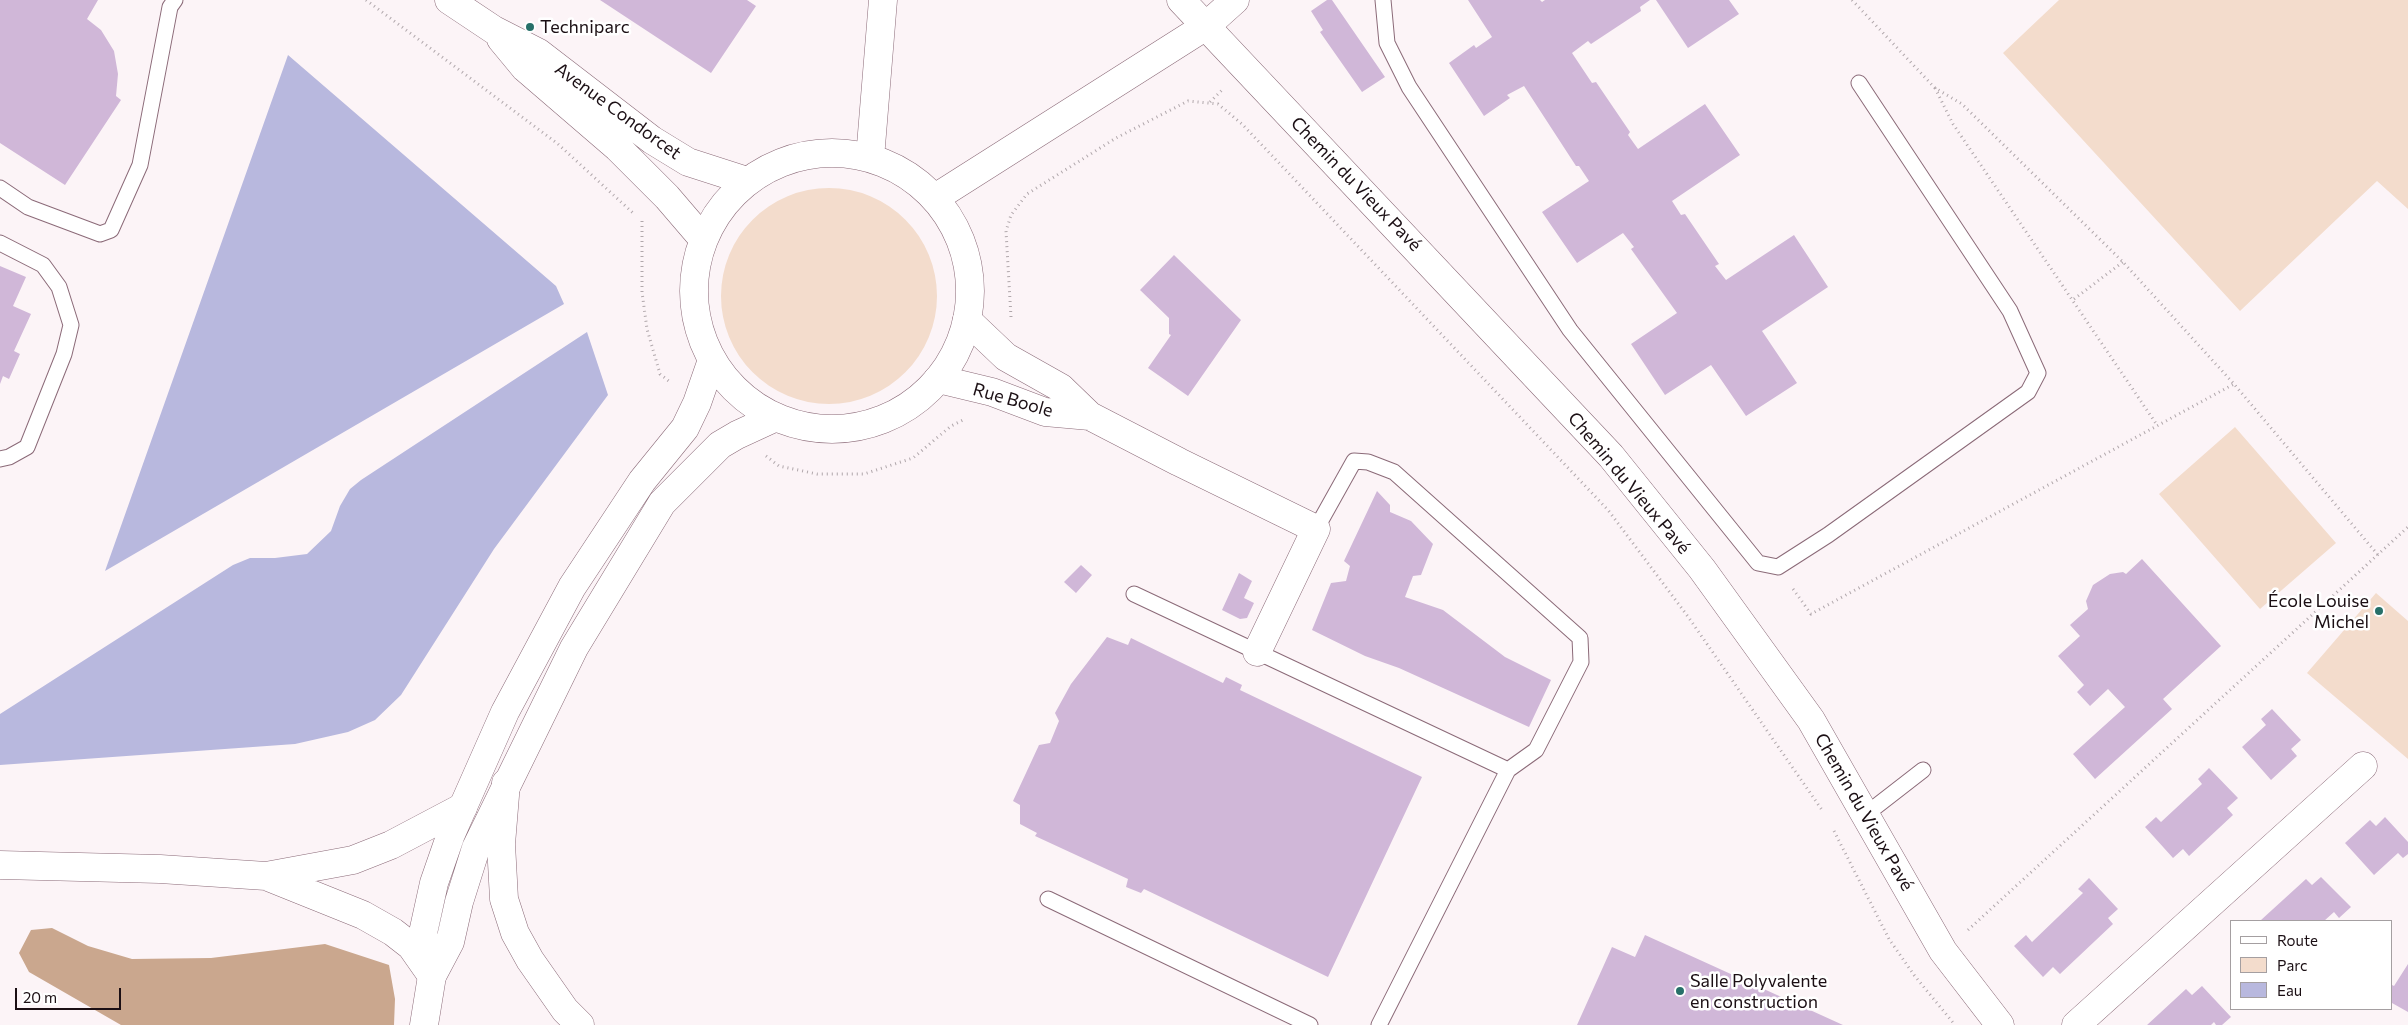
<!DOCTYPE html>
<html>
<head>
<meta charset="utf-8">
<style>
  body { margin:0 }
  #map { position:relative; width:2408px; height:1025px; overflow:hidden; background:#fcf4f7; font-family:Commissioner,sans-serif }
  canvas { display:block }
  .legend { position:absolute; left:2230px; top:920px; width:162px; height:90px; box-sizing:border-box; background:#fff; border:1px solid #a49fa1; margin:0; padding:6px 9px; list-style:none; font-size:15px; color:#1b0f14 }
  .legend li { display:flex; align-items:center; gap:10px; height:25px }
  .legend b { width:25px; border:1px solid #a49fa1 }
  .scale { position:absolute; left:15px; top:988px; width:106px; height:22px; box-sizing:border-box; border:2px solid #1b0f14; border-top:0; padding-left:6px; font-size:15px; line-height:18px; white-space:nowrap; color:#1b0f14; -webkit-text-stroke:4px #fff; paint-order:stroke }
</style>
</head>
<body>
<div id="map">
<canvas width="2408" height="1025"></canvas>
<ul class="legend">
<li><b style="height:6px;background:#fff"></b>Route</li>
<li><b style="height:14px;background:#f3dccc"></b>Parc</li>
<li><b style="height:14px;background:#b8b8de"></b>Eau</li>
</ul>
<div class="scale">20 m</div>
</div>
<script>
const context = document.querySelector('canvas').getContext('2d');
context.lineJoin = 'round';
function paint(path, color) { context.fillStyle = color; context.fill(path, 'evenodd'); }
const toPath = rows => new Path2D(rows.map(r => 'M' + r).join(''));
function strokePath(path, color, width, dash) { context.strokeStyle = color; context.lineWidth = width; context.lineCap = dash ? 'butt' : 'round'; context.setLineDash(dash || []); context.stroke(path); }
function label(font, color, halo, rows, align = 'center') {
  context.font = font + ' Commissioner,sans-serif'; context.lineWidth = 5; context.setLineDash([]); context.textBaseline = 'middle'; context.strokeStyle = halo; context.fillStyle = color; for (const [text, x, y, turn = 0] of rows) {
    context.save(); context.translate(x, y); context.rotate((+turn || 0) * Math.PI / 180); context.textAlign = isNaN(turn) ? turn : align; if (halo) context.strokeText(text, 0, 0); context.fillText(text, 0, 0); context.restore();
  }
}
const green = toPath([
  [2059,0,2408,0,2408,209,2377,181,2240,311,2003,53],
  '721 296a108 108 0 1 1 216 0a108 108 0 1 1-216 0Z',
  [2235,427,2336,543,2260,609,2159,494],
  [2376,593,2408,621,2408,759,2307,673]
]);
const forest = toPath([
  [52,928,88,946,132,959,211,958,325,944,389,965,395,999,394,1025,121,1025,29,972,19,953,31,930]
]);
const water = toPath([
  [288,55,556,286,564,304,105,571],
  [587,332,608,395,494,549,401,695,375,720,348,732,295,744,0,765,0,714,233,565,250,558,275,558,307,554,331,531,340,506,350,489,361,480]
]);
const building = toPath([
  [0,0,98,0,87,19,101,30,114,51,118,74,116,96,121,100,65,185,0,143],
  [600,0,747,0,756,6,711,73],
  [1327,0,1332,0,1385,77,1362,92,1320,32,1323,30,1311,11],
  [1468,0,1540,0,1542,2,1545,0,1650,0,1640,7,1641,11,1591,44,1588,41,1572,53,1592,83,1596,82,1630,132,1628,135,1638,149,1705,104,1740,155,1672,201,1681,215,1685,214,1719,264,1715,266,1726,280,1794,235,1828,287,1762,331,1797,383,1746,416,1711,365,1665,395,1631,344,1677,313,1631,249,1634,247,1623,233,1577,263,1542,212,1589,181,1579,166,1576,166,1524,86,1507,95,1510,98,1484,116,1449,63,1474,45,1476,48,1492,37],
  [1656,0,1729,0,1739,14,1688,48],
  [1174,255,1241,320,1188,396,1148,368,1171,335,1169,334,1169,318,1140,290],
  [0,266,26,277,13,306,31,314,14,351,20,354,9,379,3,376,0,384],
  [1377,491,1390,505,1390,512,1411,521,1433,544,1421,575,1413,576,1405,597,1443,610,1505,657,1551,680,1529,727,1399,668,1365,656,1312,630,1331,583,1346,581,1350,566,1344,561],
  [2142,559,2221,646,2163,699,2172,709,2095,779,2073,754,2125,707,2108,689,2090,706,2077,692,2084,685,2058,656,2080,636,2070,625,2088,609,2086,601,2093,585,2110,574,2123,572,2126,574],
  [1081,565,1092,575,1076,593,1064,582],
  [1239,573,1252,581,1244,598,1254,603,1247,618,1240,619,1222,610],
  [1107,637,1128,645,1131,638,1223,683,1226,677,1242,685,1240,690,1422,777,1328,977,1144,889,1141,893,1126,887,1128,879,1035,836,1037,833,1020,824,1020,805,1013,801,1039,745,1050,743,1059,721,1055,713,1071,684],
  [2272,709,2301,740,2291,749,2297,756,2271,780,2242,747,2266,725,2261,719],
  [2209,768,2238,798,2227,808,2233,815,2189,856,2183,849,2173,858,2145,827,2156,817,2161,822,2202,784,2198,779],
  [2385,817,2408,842,2408,854,2403,858,2398,853,2374,875,2345,843,2370,820,2376,826],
  [2321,877,2351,907,2339,918,2334,912,2324,921,2261,920,2306,879,2312,885],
  [2089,878,2118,909,2108,918,2113,924,2060,974,2053,967,2043,977,2014,946,2026,935,2032,942,2083,893,2078,889],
  [1645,935,1843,1025,1577,1025,1612,947,1635,957],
  [2408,964,2408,1012,2392,1003,2392,985,2394,986],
  [2202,986,2231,1017,2222,1025,2216,1025,2214,1022,2211,1025,2147,1025,2186,989,2192,995]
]);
const path = toPath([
  [366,0,558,144,633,213],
  [1852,0,1935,88,1962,104,2123,262,2234,384,2378,555],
  [1935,88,1953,124,2157,425],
  [1210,102,1222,90],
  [642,221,642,292,647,329,660,374,670,382],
  [2074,299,2123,262],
  [1011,317,1006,231,1011,215,1027,194,1116,138,1188,101,1218,104,1242,124,1608,510,1689,618,1822,810],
  [766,456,779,466,817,474,864,474,913,458,951,426,965,419],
  [1793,589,1811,614,2234,384],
  [1834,831,1889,939,1914,975,1955,1025],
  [1968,930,2408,527]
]);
const lane = toPath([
  [1383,0,1387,43,1409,87,1570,330,1758,563,1778,567,1828,535,2028,392,2038,373,2010,311,1859,83],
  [0,188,28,207,100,234,111,230,140,165,170,7,175,0],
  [0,243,43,265,59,287,71,325,64,354,27,447,9,457,0,459],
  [1316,529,1354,461,1368,462,1394,472,1580,638,1581,662,1536,750,1508,770,1379,1025],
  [1134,594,1508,770],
  [1865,815,1923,770],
  [1048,899,1310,1025]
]);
const street = toPath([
  [449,0,494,30,539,53,652,140,688,162,747,181],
  [1181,0,1611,456,1702,569,1811,720,1943,951,2000,1025],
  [501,39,525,68,618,148,667,197,703,239],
  [938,379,992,392,1045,412,1090,416,1061,388,1006,357,967,320],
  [1090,416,1179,462,1316,529,1257,652],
  [2076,1025,2363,766]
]);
const secondary = toPath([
  '694 291a138 138 0 1 1 276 0a138 138 0 1 1-276 0Z',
  [870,158,883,0],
  [935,198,1206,26,1235,0],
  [432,976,423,933,434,883,451,834,505,712,572,587,642,481,685,428,697,403,712,360],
  [424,1025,432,976,450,942,459,902,476,848,574,648,662,503,720,445,737,435,776,417]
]);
const highway = toPath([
  [506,783,501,844,504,899,515,933,530,960,565,1010,580,1025],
  [0,865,160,869,266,876,353,860,391,845,463,807],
  [266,876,363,915,393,932,411,946,432,976]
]);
const markers = [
  [530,27,5,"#277069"],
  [2379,611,5,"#277069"],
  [1680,991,5,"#277069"]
];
const poiNames = [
  ["Techniparc",540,27],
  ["École Louise",2369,601,"right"],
  ["Michel",2369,622,"right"],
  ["Salle Polyvalente",1690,981],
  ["en construction",1690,1002]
];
const streetNames = [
  ["Avenue Condorcet",618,111,36],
  ["Chemin du Vieux Pavé",1356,184,46],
  ["Rue Boole",1013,400,16],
  ["Chemin du Vieux Pavé",1629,483,50],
  ["Chemin du Vieux Pavé",1864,812,60]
];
paint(green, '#f3dccc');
paint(forest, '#caa78e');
paint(water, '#b8b8de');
paint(building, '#d0b7d8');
strokePath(lane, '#8b6a78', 17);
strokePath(street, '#8b6a78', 29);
strokePath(secondary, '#8b6a78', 29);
strokePath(highway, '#8b6a78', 29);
strokePath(path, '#b0a7ab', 3, [1, 4]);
strokePath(lane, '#fff', 15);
strokePath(street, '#fff', 28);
strokePath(secondary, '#fff', 28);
strokePath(highway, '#fff', 28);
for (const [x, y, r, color] of markers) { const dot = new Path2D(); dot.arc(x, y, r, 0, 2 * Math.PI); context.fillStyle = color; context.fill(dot); strokePath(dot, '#fff', 2); }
label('18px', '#1b0f14', '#fff', poiNames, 'left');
label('18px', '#1b0f14', '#fff', streetNames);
</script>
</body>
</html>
